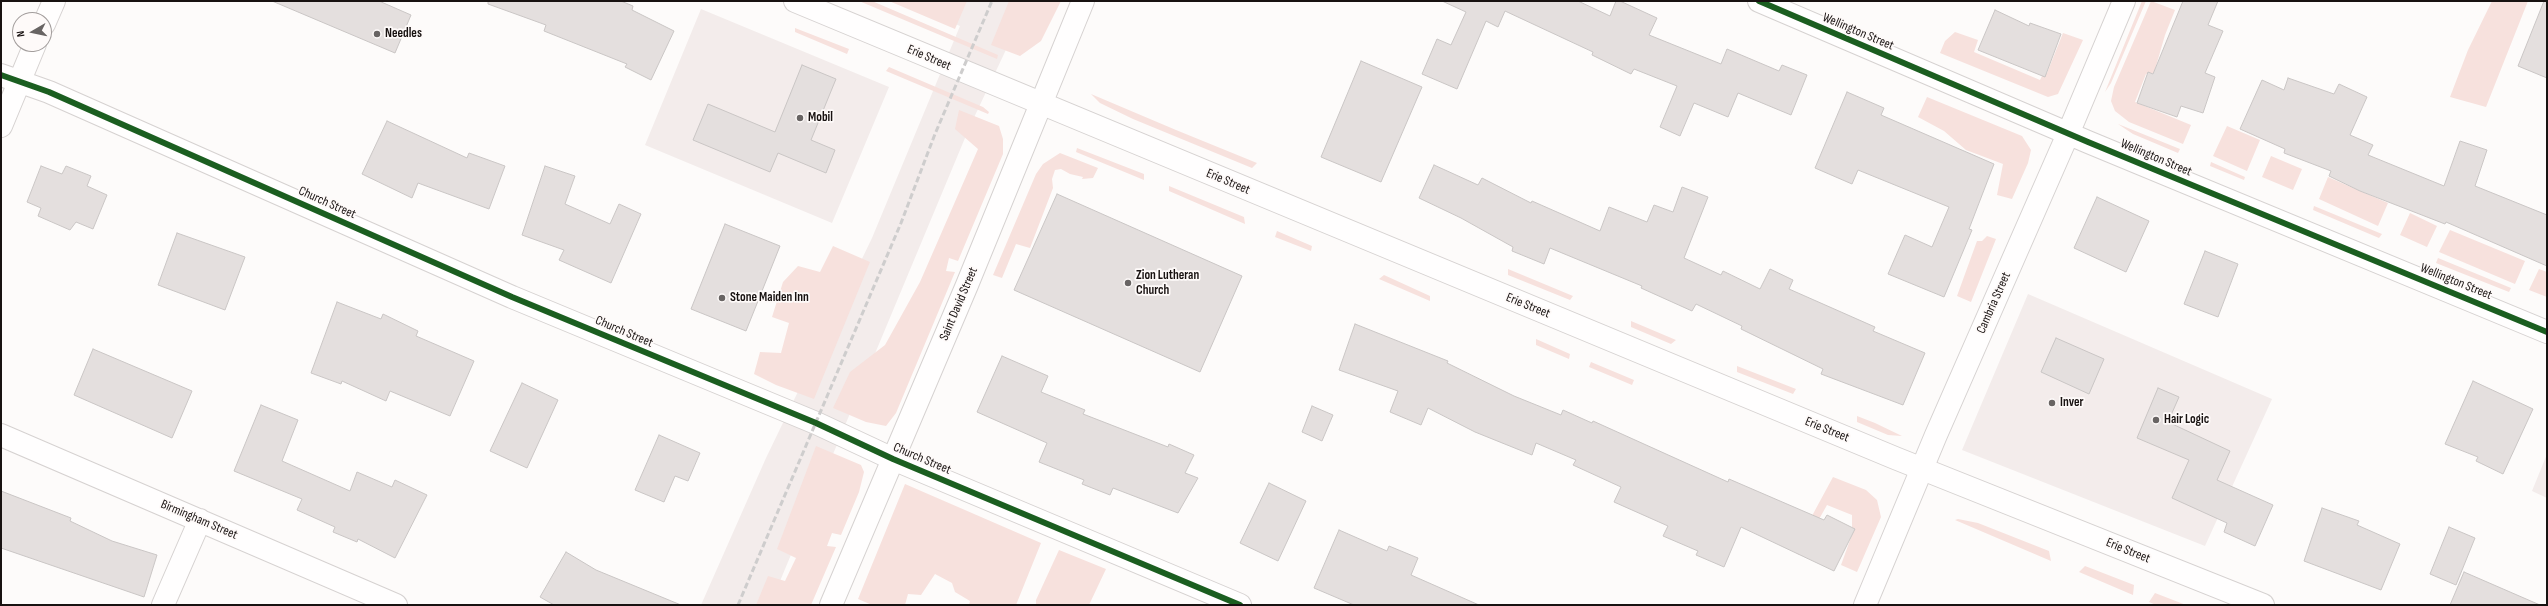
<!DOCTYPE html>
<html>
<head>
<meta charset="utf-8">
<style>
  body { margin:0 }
  #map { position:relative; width:2548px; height:606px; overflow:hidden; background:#fdfbfa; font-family:"Sofia Sans Condensed",sans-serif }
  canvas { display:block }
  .frame { position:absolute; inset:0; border:2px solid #181211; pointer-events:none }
  .north { position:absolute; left:12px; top:12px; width:40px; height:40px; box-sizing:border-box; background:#fefaf9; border:1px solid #a29d9c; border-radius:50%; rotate:261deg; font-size:11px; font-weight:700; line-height:16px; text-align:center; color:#181211 }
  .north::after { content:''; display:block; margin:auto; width:14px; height:18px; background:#686463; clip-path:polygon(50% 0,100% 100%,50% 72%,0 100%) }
</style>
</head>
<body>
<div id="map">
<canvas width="2548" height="606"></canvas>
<div class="frame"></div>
<div class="north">N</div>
</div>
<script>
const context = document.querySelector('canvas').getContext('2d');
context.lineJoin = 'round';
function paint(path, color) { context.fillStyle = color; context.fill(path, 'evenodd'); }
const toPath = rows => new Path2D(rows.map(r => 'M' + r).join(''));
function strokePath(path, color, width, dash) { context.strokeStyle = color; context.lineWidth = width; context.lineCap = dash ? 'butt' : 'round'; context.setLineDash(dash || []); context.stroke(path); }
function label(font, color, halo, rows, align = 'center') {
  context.font = font + ' "Sofia Sans Condensed",sans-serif'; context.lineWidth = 3.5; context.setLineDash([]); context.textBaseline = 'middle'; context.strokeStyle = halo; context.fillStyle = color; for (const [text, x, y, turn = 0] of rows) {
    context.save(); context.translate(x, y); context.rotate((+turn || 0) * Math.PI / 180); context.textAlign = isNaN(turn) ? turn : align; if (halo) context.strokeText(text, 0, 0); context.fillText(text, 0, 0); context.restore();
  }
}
const built = toPath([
  [900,1,1029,1,970,126,770,605,701,605,766,458,872,238,960,26],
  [701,9,889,87,832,223,645,145],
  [2028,294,2272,399,2205,546,1962,450],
  [2547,454,2547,498,2532,491]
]);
const green = toPath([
  [859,1,872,1,998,55,997,59],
  [889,1,967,1,955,29],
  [1009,1,1061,1,1041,41,1020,56,991,45],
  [2142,1,2146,1,2111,83,2105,92],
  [2151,1,2175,10,2165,35,2154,73,2146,74,2135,102,2191,125,2183,144,2129,122,2115,111,2111,101,2114,87],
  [2492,1,2528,1,2486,107,2450,97,2468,50],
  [795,28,849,49,847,54,795,32],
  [1955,32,1978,40,1974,52,2040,80,2043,74,2047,73,2063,33,2083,40,2058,94,2048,97,1940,53,1945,41],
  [889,67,983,107,989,112,988,114,886,71],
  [1091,94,1176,130,1257,163,1252,168,1133,119,1100,103],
  [1927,97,2022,136,2031,150,2028,163,2012,199,1997,195,2003,164,1966,150,1944,131,1918,117],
  [959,110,999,126,1003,139,1003,154,958,261,949,258,946,271,955,272,896,413,886,426,866,422,833,408,850,372,885,345,920,282,978,149,955,129],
  [2118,124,2180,149,2178,153,2133,134],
  [2227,126,2260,140,2247,171,2213,156],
  [1077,148,1144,174,1144,180,1076,152],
  [1060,153,1098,168,1093,178,1082,179,1083,177,1070,174,1061,169,1055,170,1052,179,1053,188,1030,248,1016,244,1002,278,993,275,1036,174,1043,164],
  [2271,156,2302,169,2293,190,2262,177],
  [2211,162,2245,177,2244,180,2210,166],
  [2328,177,2388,203,2378,226,2319,199],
  [1169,186,1244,217,1245,224,1169,191],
  [2314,206,2382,234,2379,238,2313,210],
  [2410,213,2437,226,2427,247,2400,235],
  [2450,230,2525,261,2515,284,2439,252],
  [1277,231,1312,246,1311,251,1275,237],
  [1987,236,1996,239,1971,302,1957,296,1977,241,1982,241],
  [833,246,870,262,814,399,776,385,754,374,760,352,781,353,789,323,772,317,783,282,798,266,820,272],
  [2438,258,2511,288,2509,292,2436,263],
  [1508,269,1573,296,1570,300,1508,275],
  [2539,269,2547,272,2547,297,2529,290],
  [1384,275,1430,296,1430,301,1379,279],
  [1631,321,1676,340,1671,344,1631,327],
  [1536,339,1570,354,1569,359,1536,345],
  [1591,362,1634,380,1632,385,1589,367],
  [1737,366,1796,389,1793,394,1737,372],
  [1857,416,1875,423,1902,436,1888,435,1857,422],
  [816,446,861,465,864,472,859,492,841,535,832,533,827,546,836,547,811,605,756,605,768,576,785,581,796,558,777,549],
  [1833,477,1866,490,1877,500,1881,517,1857,572,1841,565,1854,529,1852,527,1852,515,1827,505,1799,555,1793,551],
  [905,484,1041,543,1016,605,969,605,970,601,955,592,952,583,935,574,921,595,908,594,905,605,872,605,858,599],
  [1958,519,1978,523,2049,551,2051,561,1955,520],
  [1059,550,1106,569,1089,605,1036,605,1036,600],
  [2085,566,2134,585,2133,595,2079,572],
  [2155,593,2186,605,2156,605,2149,602]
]);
const building = toPath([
  [272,1,379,1,411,15,395,53,272,1],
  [488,1,621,1,633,6,632,10,674,31,651,80,625,67,627,64,544,31,546,25,488,4,488,1],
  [1442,1,1578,1,1610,16,1616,1,1620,1,1657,18,1649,35,1721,64,1727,49,1779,71,1782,65,1807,75,1791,115,1738,93,1728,117,1694,103,1680,136,1660,127,1677,86,1634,69,1631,74,1592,55,1593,52,1505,11,1498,27,1486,21,1457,89,1422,74,1437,39,1451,45,1466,12,1442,1],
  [2183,1,2218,1,2208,25,2223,31,2205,73,2215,77,2203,113,2181,106,2177,117,2137,103,2148,72,2153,74,2183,1],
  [2544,1,2547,1,2547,78,2518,66,2544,1],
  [1995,10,2029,26,2030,23,2061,34,2045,77,1978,50,1995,10],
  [1361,61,1422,87,1381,182,1321,157,1361,61],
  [802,65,836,79,811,140,835,150,826,173,778,153,770,172,693,140,708,104,775,132,802,65],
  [2288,78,2334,94,2339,84,2367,97,2350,135,2373,145,2368,155,2444,186,2460,141,2487,150,2475,186,2547,215,2547,266,2446,222,2445,224,2360,191,2329,176,2331,171,2284,153,2285,149,2240,129,2262,80,2284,90,2288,78],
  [1847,92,1884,108,1881,115,1994,164,1969,229,1972,230,1944,297,1888,274,1905,235,1932,247,1949,207,1858,170,1852,184,1815,168,1847,92],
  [387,121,467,158,469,153,505,166,489,209,418,183,412,198,362,174,387,121],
  [1434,165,1478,185,1482,178,1531,203,1532,201,1600,231,1609,207,1647,222,1654,205,1673,212,1682,187,1708,197,1684,258,1721,275,1723,271,1760,289,1770,269,1793,280,1789,289,1875,327,1873,331,1925,353,1903,405,1821,374,1823,369,1741,329,1742,326,1696,304,1692,311,1641,288,1642,286,1550,248,1544,264,1512,251,1513,247,1461,218,1419,198,1434,165],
  [41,166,62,174,66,166,91,176,87,186,107,195,93,229,76,222,70,230,38,216,41,208,27,202,41,166],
  [545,166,575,176,565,204,610,224,619,204,641,214,611,283,559,260,564,250,522,235,545,166],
  [1057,194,1242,276,1200,372,1014,290,1057,194],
  [2097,197,2149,221,2126,272,2074,248,2097,197],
  [725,224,780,246,746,331,691,309,725,224],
  [177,233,245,257,225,310,158,285,177,233],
  [2205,251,2238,264,2218,317,2184,304,2205,251],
  [337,302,381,319,383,314,418,331,416,336,474,361,450,416,390,391,386,401,342,381,341,384,311,373,337,302],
  [1355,324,1448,361,1447,363,1514,396,1561,415,1563,410,1592,423,1593,421,1728,482,1729,479,1824,520,1827,515,1855,529,1834,571,1741,527,1724,567,1696,555,1698,551,1663,536,1668,526,1614,502,1621,487,1573,465,1576,460,1536,443,1532,455,1475,432,1428,408,1421,425,1390,412,1398,391,1339,370,1355,324],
  [2056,338,2104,359,2089,394,2041,372,2056,338],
  [93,349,192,391,172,438,74,395,93,349],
  [1002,356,1048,376,1041,392,1085,410,1083,414,1168,447,1169,444,1194,455,1185,473,1198,478,1178,513,1113,488,1110,495,1082,484,1084,480,1039,462,1047,443,977,412,1002,356],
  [2473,381,2533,409,2503,474,2476,461,2478,457,2445,444,2473,381],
  [522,383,558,400,527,468,490,451,522,383],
  [2158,388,2179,397,2168,422,2230,451,2217,480,2273,505,2255,546,2224,532,2227,523,2172,498,2189,460,2137,438,2158,388],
  [261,405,298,420,282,461,350,491,357,472,392,487,395,480,427,495,395,558,358,539,357,542,333,532,335,527,297,510,302,499,234,471,261,405],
  [1312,406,1333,415,1322,441,1302,432,1312,406],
  [659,435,700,453,688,481,675,476,664,502,635,490,659,435],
  [1269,483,1306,501,1278,561,1240,543,1269,483],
  [1,491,71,518,70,521,112,541,157,555,144,597,1,548,1,491],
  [2322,508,2359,521,2357,525,2400,544,2381,590,2304,561,2322,508],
  [2449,527,2475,538,2456,585,2430,574,2449,527],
  [1339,530,1387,551,1389,546,1418,558,1411,575,1479,605,1354,605,1314,588,1339,530],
  [566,552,596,570,681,605,554,605,540,597,566,552],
  [2464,572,2540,605,2450,605,2464,572]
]);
const street = toPath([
  [1759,1,2088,142,2547,332],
  [44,24,54,1],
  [1,75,49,92,512,297,816,423,893,459,1240,605],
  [1,126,35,44],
  [1,435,396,605],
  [163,605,200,520],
  [831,605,967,285,1083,1],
  [1865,605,1936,435,2068,134,2124,1]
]);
const primary = toPath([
  [795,1,1895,458,2263,605]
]);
const rail = toPath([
  [738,605,901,223,935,134,992,1]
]);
const cycleway = toPath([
  [1759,1,2088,142,2547,332],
  [1,75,49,92,512,297,816,423,893,459,1240,605]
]);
const markers = [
  [377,34,4,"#686463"],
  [800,118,4,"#686463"],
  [1128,283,4,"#686463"],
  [722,298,4,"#686463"],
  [2052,403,4,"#686463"],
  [2156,420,4,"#686463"]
];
const streetNames = [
  ["Wellington Street",1858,32,23],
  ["Erie Street",929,58,23],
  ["Wellington Street",2156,158,23],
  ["Erie Street",1228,182,23],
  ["Church Street",327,203,24],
  ["Wellington Street",2456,282,22],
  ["Cambria Street",1994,303,-66],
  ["Saint David Street",959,304,-67],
  ["Erie Street",1528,306,22],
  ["Church Street",624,332,23],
  ["Erie Street",1827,430,22],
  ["Church Street",922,459,23],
  ["Birmingham Street",199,520,23],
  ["Erie Street",2128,551,22]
];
const poiNames = [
  ["Needles",385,34],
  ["Mobil",808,118],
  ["Zion Lutheran",1136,276],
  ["Church",1136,291],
  ["Stone Maiden Inn",730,298],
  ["Inver",2060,403],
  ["Hair Logic",2164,420]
];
paint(built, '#f3eceb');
paint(green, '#f7e1dd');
paint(building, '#e4dfde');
strokePath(building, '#cac6c5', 1);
strokePath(street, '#d6d2d1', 24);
strokePath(primary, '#d6d2d1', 24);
strokePath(street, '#fffefe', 22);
strokePath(primary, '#fffefe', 22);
strokePath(rail, '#cecdcd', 3, [6, 3]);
strokePath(cycleway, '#1b5e20', 6);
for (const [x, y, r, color] of markers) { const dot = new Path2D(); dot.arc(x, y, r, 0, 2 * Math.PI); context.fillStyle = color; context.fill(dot); strokePath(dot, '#fefaf9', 1.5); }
label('13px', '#181211', '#fefaf9', streetNames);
label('bold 13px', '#181211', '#fefaf9', poiNames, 'left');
</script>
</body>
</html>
